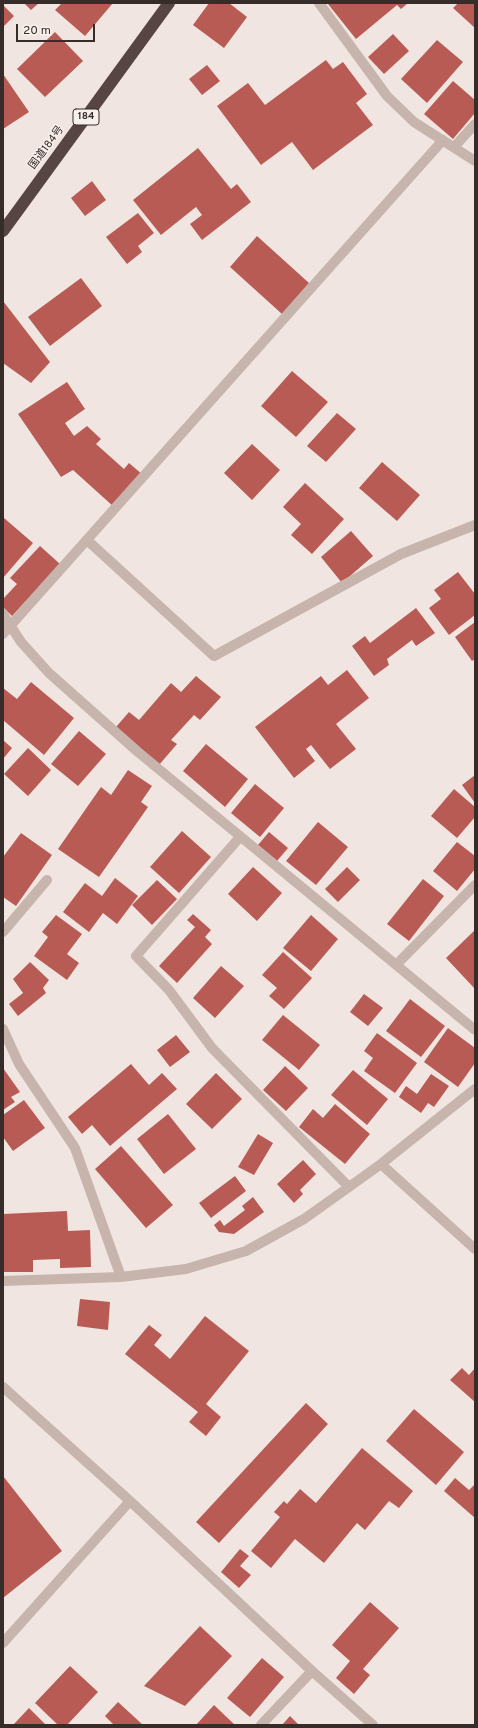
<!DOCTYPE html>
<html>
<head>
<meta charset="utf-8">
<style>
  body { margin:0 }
  #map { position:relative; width:478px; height:1728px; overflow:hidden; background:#f0e5e0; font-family:Overpass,sans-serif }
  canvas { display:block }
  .frame { position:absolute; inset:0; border:4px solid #362c2a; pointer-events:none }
  .scale { position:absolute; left:16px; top:24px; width:79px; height:18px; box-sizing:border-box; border:2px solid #362c2a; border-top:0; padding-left:5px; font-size:12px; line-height:14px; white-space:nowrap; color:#362c2a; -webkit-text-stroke:3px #f8f0ec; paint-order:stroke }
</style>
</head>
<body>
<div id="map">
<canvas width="478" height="1728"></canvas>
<div class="frame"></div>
<div class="scale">20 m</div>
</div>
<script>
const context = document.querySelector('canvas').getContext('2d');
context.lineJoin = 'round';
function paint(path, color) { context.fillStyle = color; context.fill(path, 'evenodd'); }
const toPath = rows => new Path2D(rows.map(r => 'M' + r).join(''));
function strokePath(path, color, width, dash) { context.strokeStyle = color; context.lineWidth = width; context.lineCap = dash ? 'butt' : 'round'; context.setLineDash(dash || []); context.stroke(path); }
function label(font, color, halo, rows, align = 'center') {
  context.font = font + ' Overpass,"Noto Sans JP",sans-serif'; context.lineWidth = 3; context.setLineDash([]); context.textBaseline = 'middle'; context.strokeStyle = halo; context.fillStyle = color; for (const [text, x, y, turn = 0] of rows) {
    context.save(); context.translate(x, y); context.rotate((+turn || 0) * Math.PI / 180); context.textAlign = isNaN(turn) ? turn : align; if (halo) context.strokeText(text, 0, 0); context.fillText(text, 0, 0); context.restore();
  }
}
const building = toPath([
  [24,3,39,3,31,10],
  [62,3,113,3,85,36,55,10],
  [209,3,229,3,247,17,224,48,193,25],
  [329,3,408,3,401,9,397,5,356,39,328,4],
  [458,3,475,3,475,28,453,8],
  [3,5,14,16,3,27],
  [55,32,83,61,45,97,17,69],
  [393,34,409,51,384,74,368,57],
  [437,40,463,62,427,103,401,79],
  [326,60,333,69,343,62,367,94,356,103,373,125,313,170,292,142,261,165,217,106,248,83,265,105],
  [207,65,220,81,202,95,189,79],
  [3,74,29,112,3,129],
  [453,81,475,100,475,113,453,139,424,114],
  [198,148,231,189,237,184,251,202,202,240,190,224,202,215,196,207,161,235,133,200],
  [92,181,106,200,85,216,71,198],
  [138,213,154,233,138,246,142,252,127,264,106,237],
  [257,236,309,283,282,314,230,267],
  [81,278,102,306,50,346,28,317],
  [3,301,50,362,31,383,3,363],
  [292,371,328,402,296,437,261,406],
  [67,382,85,409,65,423,74,436,87,426,101,439,96,444,124,469,129,463,143,475,114,507,73,470,61,477,18,414],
  [337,413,356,429,326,462,307,446],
  [252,444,280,470,252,500,224,473],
  [382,462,420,495,397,521,359,488],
  [305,483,344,519,312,554,291,535,301,524,283,507],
  [4,518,33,543,3,578,3,519],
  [351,531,373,556,342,583,321,557],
  [40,546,60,564,12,616,3,607,3,599,17,584,10,578],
  [458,572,475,594,475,615,449,635,429,608,441,599,434,590],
  [416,608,435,633,416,646,412,640,387,659,389,665,374,676,352,646,365,636,370,643],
  [475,622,475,659,472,661,455,637],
  [347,670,369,698,336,724,356,749,330,769,311,745,306,749,315,761,294,778,255,727,321,676,328,685],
  [196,676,221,697,200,720,194,715,171,740,177,744,159,765,116,727,129,712,139,720,171,683,181,692],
  [31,682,74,718,44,755,3,720,3,688,17,699],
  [79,731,106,754,78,786,51,764],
  [3,740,12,748,3,759],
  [206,744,248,779,225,807,183,771],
  [28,748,51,770,28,796,4,774],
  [128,770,152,786,141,802,148,807,99,877,58,849,101,787,111,795],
  [475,775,475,803,462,785],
  [255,784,284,808,260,837,231,813],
  [454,789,475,807,475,817,457,838,431,816],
  [318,822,348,847,316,885,286,861],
  [182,831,211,857,179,893,150,867],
  [269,832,288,848,277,861,258,845],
  [21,833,52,855,16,906,3,897,3,857],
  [457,842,475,856,475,869,457,891,433,871],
  [253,867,282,893,257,921,228,894],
  [347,867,360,880,338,902,325,889],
  [115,878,138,896,117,924,103,913,89,932,63,912,85,883,102,896],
  [423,879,444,896,409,941,387,924],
  [157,880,177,899,152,925,132,905],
  [193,914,211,930,205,937,212,944,177,983,159,966,195,927,187,920],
  [56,915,82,934,67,954,79,963,67,980,34,956,48,937,42,932],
  [311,915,338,939,311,971,283,948],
  [475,930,475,989,446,958],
  [283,952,312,978,284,1009,269,996,277,988,262,975],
  [30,962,49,980,43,988,46,993,18,1016,9,1004,23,993,13,979],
  [221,966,244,986,215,1018,193,998],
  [364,994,383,1008,368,1026,350,1012],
  [410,999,445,1026,421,1057,386,1031],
  [283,1015,320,1045,299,1070,262,1040],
  [448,1028,475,1048,475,1063,458,1087,424,1062],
  [377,1033,417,1063,395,1093,364,1071,373,1058,364,1051],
  [176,1035,190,1052,170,1067,157,1050],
  [131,1064,149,1085,162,1073,177,1089,110,1146,92,1125,82,1134,68,1117],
  [285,1066,308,1088,286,1111,263,1090],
  [3,1068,20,1092,11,1097,15,1102,3,1110],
  [353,1070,388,1099,367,1125,331,1095],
  [216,1073,242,1099,212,1129,186,1104],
  [431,1074,449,1086,434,1107,428,1103,421,1113,399,1097,406,1086,417,1094],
  [24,1100,45,1128,13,1151,3,1137,3,1115],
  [335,1104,370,1134,345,1164,299,1127,313,1109,323,1118],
  [168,1114,196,1149,164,1174,137,1139],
  [258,1134,273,1143,254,1175,238,1167],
  [121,1146,173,1205,146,1228,95,1169],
  [303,1160,316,1174,300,1190,303,1194,294,1203,277,1184],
  [235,1176,246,1191,211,1218,199,1203],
  [253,1197,264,1212,234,1234,219,1232,214,1225,220,1220,224,1226,245,1210,242,1206],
  [67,1211,68,1231,90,1230,91,1267,60,1268,60,1259,33,1260,33,1272,3,1272,3,1214],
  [80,1299,110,1302,108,1330,77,1326],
  [205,1316,249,1351,206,1404,221,1417,206,1436,189,1422,198,1412,125,1354,149,1325,162,1335,154,1345,170,1359],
  [462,1368,469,1375,475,1368,475,1402,450,1380],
  [306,1403,328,1424,219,1543,196,1522],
  [414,1409,464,1452,436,1485,386,1441],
  [362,1448,413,1491,399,1508,389,1501,365,1530,357,1523,324,1563,295,1539,271,1568,251,1551,280,1517,274,1512,284,1501,287,1504,300,1489,316,1503],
  [3,1476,62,1551,3,1598],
  [455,1478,469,1490,475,1484,475,1518,444,1491],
  [240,1549,249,1556,240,1566,251,1575,239,1588,221,1572],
  [370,1602,399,1628,363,1669,370,1675,354,1694,336,1678,350,1661,332,1645],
  [200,1626,232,1656,185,1706,144,1686],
  [262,1658,284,1677,250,1717,227,1698],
  [70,1666,98,1692,67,1725,58,1725,35,1703],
  [118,1702,143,1725,114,1725,105,1716],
  [214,1705,235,1725,196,1725],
  [29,1708,46,1725,13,1725],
  [290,1716,299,1725,282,1725]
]);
const minor = toPath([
  [319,3,387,96,414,122,475,161],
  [454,147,475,124],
  [87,540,214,656,401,554,475,525],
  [3,614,21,642,49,673,138,752,475,1030],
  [3,634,443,140],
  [240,837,136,956,169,990,212,1048,349,1187],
  [3,932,47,880],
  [396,965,475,885],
  [3,1029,19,1064,75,1148,121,1277],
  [381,1164,475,1249],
  [3,1281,121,1277,186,1269,246,1251,304,1219,349,1187,381,1164,475,1089],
  [3,1387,130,1501,312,1671,373,1725],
  [3,1643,130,1501],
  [261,1725,312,1671]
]);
const highway = toPath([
  [3,231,169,3]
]);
const shields = [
  [86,117,26]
];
const shieldNames = [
  ["184",86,117]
];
const streetNames = [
  ["国道184号",47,148,-54]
];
paint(building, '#b95b55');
strokePath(minor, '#c7b4ac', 10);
strokePath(highway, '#564543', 12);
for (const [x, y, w] of shields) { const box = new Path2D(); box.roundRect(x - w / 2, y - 8, w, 16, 3); context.fillStyle = '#f8f0ec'; context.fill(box); strokePath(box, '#362c2a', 1); }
label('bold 10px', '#362c2a', null, shieldNames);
label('11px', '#362c2a', '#f8f0ec', streetNames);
</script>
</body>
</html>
